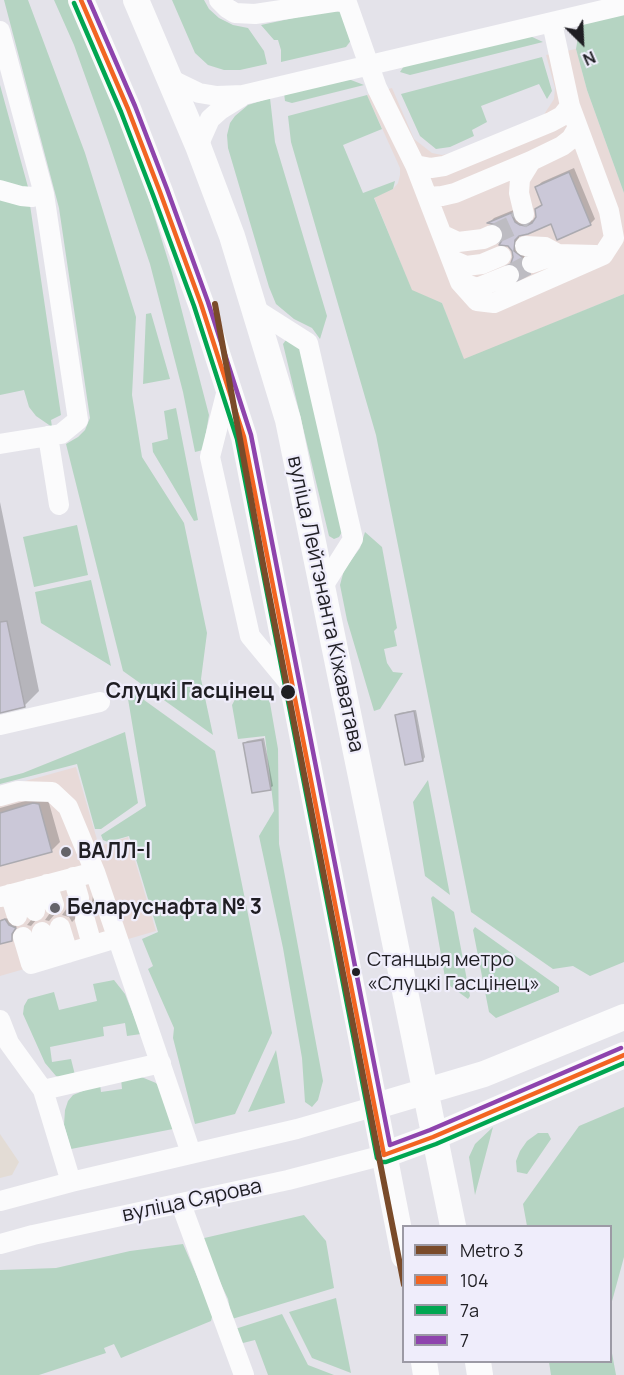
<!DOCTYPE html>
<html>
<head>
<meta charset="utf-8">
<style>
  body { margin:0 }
  #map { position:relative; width:624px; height:1375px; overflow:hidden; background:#e4e3ea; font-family:Manrope,sans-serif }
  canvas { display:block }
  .legend { position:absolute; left:402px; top:1225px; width:210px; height:138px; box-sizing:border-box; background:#efedfb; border:2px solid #9c9aa5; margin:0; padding:8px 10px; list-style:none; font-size:18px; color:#1f1e23 }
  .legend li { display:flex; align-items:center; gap:12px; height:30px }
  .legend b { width:30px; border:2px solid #9c9aa5 }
  .north { position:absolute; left:552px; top:12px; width:60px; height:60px; -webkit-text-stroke:4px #efedfb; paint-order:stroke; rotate:156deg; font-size:16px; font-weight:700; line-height:24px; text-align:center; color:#1f1e23 }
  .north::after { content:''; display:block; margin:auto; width:21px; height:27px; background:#1f1e23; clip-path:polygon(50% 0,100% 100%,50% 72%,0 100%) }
</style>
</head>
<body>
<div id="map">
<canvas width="624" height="1375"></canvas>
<ul class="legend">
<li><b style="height:8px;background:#7a4b2a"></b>Metro 3</li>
<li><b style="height:8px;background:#f26522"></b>104</li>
<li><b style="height:8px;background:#00a651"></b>7а</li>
<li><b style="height:8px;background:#8e44ad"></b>7</li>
</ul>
<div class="north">N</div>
</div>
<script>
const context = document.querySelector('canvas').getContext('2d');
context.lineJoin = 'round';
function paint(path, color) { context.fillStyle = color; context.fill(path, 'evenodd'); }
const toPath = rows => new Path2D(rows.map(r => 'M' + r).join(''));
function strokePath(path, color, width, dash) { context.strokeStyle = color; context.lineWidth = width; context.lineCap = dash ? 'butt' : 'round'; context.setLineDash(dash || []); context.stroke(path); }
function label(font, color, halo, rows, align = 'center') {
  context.font = font + ' Manrope,sans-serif'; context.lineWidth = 4.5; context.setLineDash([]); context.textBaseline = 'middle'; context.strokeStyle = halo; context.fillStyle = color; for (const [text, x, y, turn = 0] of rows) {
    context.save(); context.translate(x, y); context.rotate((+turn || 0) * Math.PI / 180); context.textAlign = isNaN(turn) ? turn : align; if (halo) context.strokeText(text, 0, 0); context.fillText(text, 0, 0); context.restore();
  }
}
const commercial = toPath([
  [576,49,587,90,624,193,624,294,464,360,442,303,412,291,374,197,393,189,398,183,400,175,400,168,367,95,392,88,414,139,432,153,442,155,451,153,543,116,554,99,555,88,546,55],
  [76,767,98,843,103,845,128,837,156,931,0,976,0,788]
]);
const industrial = toPath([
  [0,1134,19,1162,12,1175,0,1178]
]);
const green = toPath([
  [4,0,28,0,85,153,136,317,132,395,142,457,184,523,207,633,201,679,213,735,123,671,66,444,78,437,85,430,90,418,59,208],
  [54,0,76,0,146,189,172,273,209,415,203,450,195,452,183,392,150,264,108,140,74,45],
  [172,0,204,0,209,9,219,18,233,25,248,28,264,51,267,64,240,70,224,70,208,65,195,53],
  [331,10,340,12,348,18,352,39,346,47,281,62,281,50,278,40,274,40,261,25],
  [624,11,624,193,587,90,576,49,579,31,584,23],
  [530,36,543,42,410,75,400,72,404,66],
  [542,57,552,91,547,99,539,84,481,106,487,122,472,130,474,136,450,147,436,149,420,136,401,94],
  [339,80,351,80,364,85,292,103,285,101,284,93],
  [0,85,28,187,20,189,0,181],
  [367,95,382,129,343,145,363,193,395,181,393,189,374,198,412,290,442,303,464,359,624,294,624,962,590,976,573,966,553,969,471,912,376,435,291,142,288,116],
  [270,98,275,142,327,316,320,339,312,328,294,319,276,304,269,287,228,148,227,135,230,123,235,116,248,105],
  [0,197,30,205,61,415,51,420,52,427,36,416,29,407,24,390,0,395],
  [151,313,170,379,143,384,146,314],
  [286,340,298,341,342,532,339,537,334,539,329,536,283,344],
  [176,408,198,520,194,521,153,452,152,443,168,439,164,411],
  [77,525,88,575,34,587,23,537],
  [365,532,382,547,397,628,394,631,397,646,384,649,387,663,393,672,403,673,380,709,374,711,347,620,340,585,344,570,360,548],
  [91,580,111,666,41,623,35,592],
  [267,686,278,749,279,844,323,1081,318,1100,312,1107,305,1102,302,1058,283,948,259,836,274,811,265,736,238,739,232,705,239,692],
  [126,687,215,751,272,1033,235,1114,195,1124,173,1038,174,1028,148,969,153,966,142,939,158,932,129,836,108,842,103,840,101,835,146,806],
  [125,732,138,803,101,829,95,829,77,764,0,784,0,779,23,773],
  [428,780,450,895,425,876,413,802],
  [433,896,454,912,470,996,468,999,446,983,431,898],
  [475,927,559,987,559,992,496,1018,489,1012,473,930],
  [114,980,125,994,141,1034,127,1036,125,1023,103,1027,104,1036,50,1047,52,1062,71,1059,75,1075,62,1078,56,1076,45,1063,23,1014,24,1006,28,999,54,992,59,1010,97,1001,93,984],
  [276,1050,285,1103,248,1112],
  [139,1076,156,1083,163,1092,173,1129,71,1149,64,1125,65,1110,68,1101,73,1095,100,1084,101,1092,122,1089,121,1079],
  [624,1107,624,1257,611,1305,610,1226,527,1226,523,1204,579,1126],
  [493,1127,475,1195,469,1157,475,1144],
  [538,1133,548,1133,551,1139,527,1174,517,1172,516,1161,520,1151,527,1141],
  [304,1215,326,1241,334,1288,232,1319,228,1299,200,1239],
  [183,1244,213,1313,211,1321,121,1358,114,1344,104,1348,106,1353,39,1375,0,1375,0,1270,56,1268,130,1251],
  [336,1298,351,1373,312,1358,289,1312],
  [282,1314,308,1365,334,1375,268,1375,255,1340,243,1343,238,1339,235,1329],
  [611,1348,616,1375,551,1375,549,1362,610,1362]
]);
const shadow = toPath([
  [574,168,595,219,590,224,551,222,519,234,519,246,526,252,532,268,522,275,513,250,505,237,504,229,499,224,490,222,494,218,516,209,526,221,536,220,537,209,542,204,536,187,542,182],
  [0,502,39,691,24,706,0,712],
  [416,710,425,757,423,760,397,716,399,713],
  [264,738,273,786,270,788,244,744,247,741],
  [43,796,47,796,60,842,52,850,0,865,0,808],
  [93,896,99,913,98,914,94,910,87,908,92,902],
  [70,900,80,908,75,913,75,919,72,922,69,917,62,915,67,908,67,903],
  [50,913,55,914,49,921,45,920],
  [8,918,17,925,11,939,0,938,0,920],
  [32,919,36,920,31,926,27,925]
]);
const building = toPath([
  [569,172,591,225,557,240,551,224,528,234,519,236,515,240,514,251,522,257,521,267,528,274,521,277,520,270,511,263,513,257,512,251,508,246,499,245,504,237,503,230,499,225,487,223,511,213,515,222,520,225,526,226,532,223,536,217,535,209,542,205,535,187,569,172],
  [7,621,25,707,0,713,0,622,7,621],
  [414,711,423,761,405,765,395,715,414,711],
  [262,740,271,790,252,793,243,743,262,740],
  [33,803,39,804,52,852,0,866,0,813,33,803],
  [5,919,9,925,16,928,12,934,12,941,0,944,0,921,5,919]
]);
const minorTunnel = toPath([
  [492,235,516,224,524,214],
  [509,275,532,263]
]);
const minor = toPath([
  [219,0,227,8,235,13,255,14,346,0,377,88,415,165,460,282,477,301,494,303,603,255,614,238,609,211,570,106,552,23],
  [0,31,44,194,78,420,61,434,0,444],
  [170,79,199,93,217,96,243,95,624,5],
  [198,146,210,119,220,110,241,97],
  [415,165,431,168,444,166,551,122,562,116,570,106],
  [0,190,21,196,32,197,44,194],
  [428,197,442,196,455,193,531,161,562,146,571,139,577,129],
  [524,214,519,193,520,179,531,161],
  [443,235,458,242,483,239,492,235],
  [525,246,545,247,558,254,596,255],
  [452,260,466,266,482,264,501,256],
  [532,263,558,254],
  [460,282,477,288,509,275],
  [253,308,308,343,353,539,322,588],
  [228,386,210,457,250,636,293,688],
  [48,436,59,505],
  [0,725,100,702],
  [0,796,18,791,52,792,68,807,95,872,191,1153],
  [73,877,79,898],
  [47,884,54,905],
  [29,889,35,911],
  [10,894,17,916],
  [0,897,95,872],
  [85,920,92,945],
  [60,927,68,953],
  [42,932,50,958],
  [23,937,31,964,117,938],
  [0,1020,9,1043,43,1090,71,1182],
  [43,1090,161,1063],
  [0,1201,71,1182,297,1129,373,1107],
  [181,1204,244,1375],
  [0,1244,33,1235,288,1180,384,1155]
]);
const major = toPath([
  [81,0,128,109,160,192,201,304,244,437,404,1256],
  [136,0,198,146,232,236,288,420,453,1226],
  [373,1107,484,1074,624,1017],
  [384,1155,433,1137,624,1055],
  [424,1362,426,1375],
  [478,1362,480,1375]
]);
const bus1 = toPath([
  [81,0,128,109,160,192,201,304,244,437,384,1155,433,1137,624,1055]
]);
const bus2 = toPath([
  [74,3,121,112,153,195,194,306,237,439,377,1158,381,1162,386,1162,436,1144,624,1063]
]);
const bus3 = toPath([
  [89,0,135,106,167,189,208,302,251,435,390,1145,430,1130,621,1048]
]);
const metro1 = toPath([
  [215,304,264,569,404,1285]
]);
const markers = [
  [288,692,8,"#1f1e23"],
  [66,852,6,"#646369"],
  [55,908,6,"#646369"],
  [356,972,5,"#1f1e23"]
];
const busNames = [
  ["Станцыя метро",367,960],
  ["«Слуцкі Гасцінец»",367,984]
];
const streetNames = [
  ["вуліца Лейтэнанта Кіжаватава",325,604,78],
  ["вуліца Сярова",192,1201,-12]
];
const stopNames = [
  ["Слуцкі Гасцінец",274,692]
];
const poiNames = [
  ["ВАЛЛ-І",78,852],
  ["Беларуснафта № 3",67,908]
];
paint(commercial, '#e8dad8');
paint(industrial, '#e3dcd5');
paint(green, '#b5d4c2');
paint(shadow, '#0003');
paint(building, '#cbc8d8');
strokePath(building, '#abaab0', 1.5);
strokePath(minorTunnel, '#bdbcc2', 20, [20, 10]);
strokePath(minor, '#fbfbfc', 20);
strokePath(major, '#fbfbfc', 26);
strokePath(bus1, '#f26522', 4.5);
strokePath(bus2, '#00a651', 4.5);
strokePath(bus3, '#8e44ad', 4.5);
strokePath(metro1, '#7a4b2a', 6);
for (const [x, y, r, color] of markers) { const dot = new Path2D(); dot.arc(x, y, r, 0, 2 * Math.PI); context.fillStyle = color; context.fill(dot); strokePath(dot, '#efedfb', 2); }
label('20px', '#1f1e23', '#efedfb', busNames, 'left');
label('21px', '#1f1e23', '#efedfb', streetNames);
label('bold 21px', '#1f1e23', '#efedfb', stopNames, 'right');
label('bold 21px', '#1f1e23', '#efedfb', poiNames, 'left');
</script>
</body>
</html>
